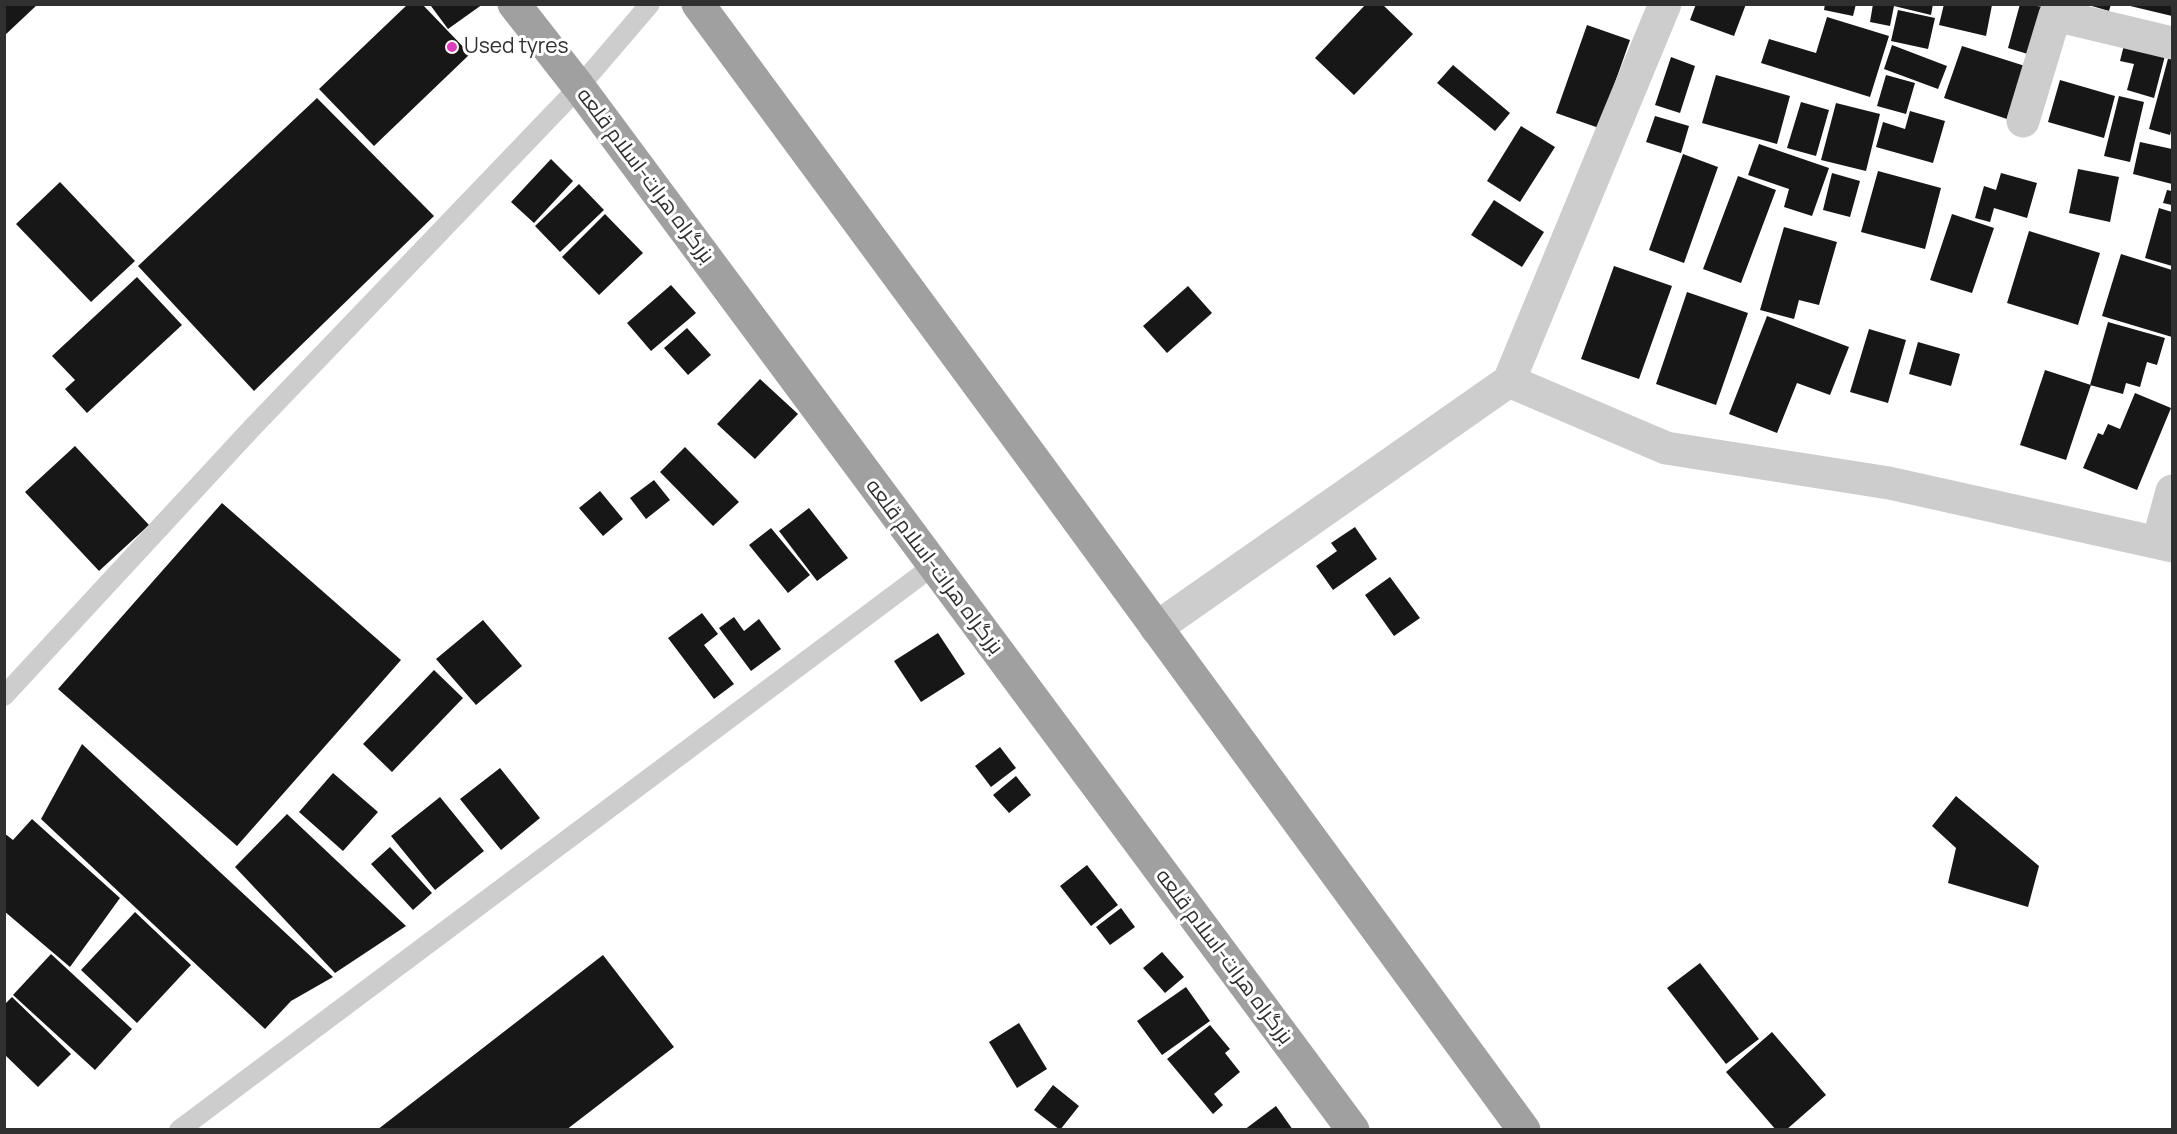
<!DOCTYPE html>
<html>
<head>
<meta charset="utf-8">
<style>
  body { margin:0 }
  #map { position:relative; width:2177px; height:1134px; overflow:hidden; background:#fff; font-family:Manrope,sans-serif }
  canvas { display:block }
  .frame { position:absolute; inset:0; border:6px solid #303030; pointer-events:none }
</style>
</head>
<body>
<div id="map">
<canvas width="2177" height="1134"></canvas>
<div class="frame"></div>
</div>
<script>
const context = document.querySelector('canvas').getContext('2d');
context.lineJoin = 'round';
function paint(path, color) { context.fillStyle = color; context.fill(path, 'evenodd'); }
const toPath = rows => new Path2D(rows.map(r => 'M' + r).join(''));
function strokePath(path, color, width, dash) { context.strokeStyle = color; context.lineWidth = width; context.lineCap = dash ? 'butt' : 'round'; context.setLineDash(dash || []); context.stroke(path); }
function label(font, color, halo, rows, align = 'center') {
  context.font = font + ' Manrope,Cairo,sans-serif'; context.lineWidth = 6; context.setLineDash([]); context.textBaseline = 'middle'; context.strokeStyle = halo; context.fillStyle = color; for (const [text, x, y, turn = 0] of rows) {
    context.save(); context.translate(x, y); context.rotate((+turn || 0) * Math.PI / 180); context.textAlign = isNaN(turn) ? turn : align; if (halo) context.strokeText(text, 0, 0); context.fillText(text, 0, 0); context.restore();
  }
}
const building = toPath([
  [4,4,38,4,4,36],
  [408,4,422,4,470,54,374,146,319,89],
  [432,4,483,4,448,29,431,6],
  [1366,4,1382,4,1413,34,1354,95,1315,58],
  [1696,4,1746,4,1734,36,1690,20],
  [1825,4,1856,4,1853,16,1824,10],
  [1873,4,1933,4,1931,15,1894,6,1890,26,1870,22],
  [1944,4,1992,5,1986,36,1939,25],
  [2020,4,2045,7,2031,55,2008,48],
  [2085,4,2111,4,2109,11],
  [2126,4,2172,4,2172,16,2126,5],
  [1898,10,1935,18,1928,49,1891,41],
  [1827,17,1889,36,1870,97,1761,63,1769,39,1816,53],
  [1587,25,1630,40,1599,128,1556,113],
  [2125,41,2166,52,2154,98,2127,90,2134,64,2120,61],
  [1892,45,1947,66,1938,89,1884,69],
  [1962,46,2025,66,2007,119,1944,98],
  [2169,55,2172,56,2172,127,2170,135,2149,129],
  [1671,57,1695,66,1680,113,1655,105],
  [1453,65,1510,113,1495,131,1437,83],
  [1716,75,1790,96,1777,144,1702,123],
  [1886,75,1915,83,1906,114,1877,106],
  [2060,80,2115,96,2104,138,2048,122],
  [2119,96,2144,102,2130,162,2104,156],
  [317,98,434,216,254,391,138,266],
  [1801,102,1829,110,1816,156,1787,148],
  [1836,103,1880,114,1866,171,1821,160],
  [1910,111,1945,121,1933,163,1876,147,1883,122,1905,129],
  [1655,116,1689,126,1681,153,1646,142],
  [1521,126,1555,147,1520,202,1487,181],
  [2140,142,2172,149,2172,184,2133,174],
  [1759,144,1829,168,1812,216,1784,207,1789,189,1748,175],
  [1683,154,1718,167,1684,263,1649,250],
  [551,159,573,181,534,223,511,202],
  [2078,169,2119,177,2110,222,2069,213],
  [1878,171,1941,188,1925,249,1861,232],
  [1832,173,1860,181,1850,217,1823,210],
  [2001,173,2037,183,2027,218,1994,208,1990,222,1975,218,1984,186,1996,190],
  [1738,176,1776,190,1741,283,1703,269],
  [60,182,135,261,91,302,16,224],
  [579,184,604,210,560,252,535,226],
  [2167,190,2172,191,2172,205,2163,203],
  [1494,200,1544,232,1522,267,1471,235],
  [2159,208,2172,212,2172,266,2145,258],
  [605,214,643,253,599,295,562,257],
  [1952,214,1994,228,1972,293,1930,280],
  [1784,227,1837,242,1819,305,1799,300,1794,319,1760,310],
  [2029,231,2100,253,2078,325,2007,303],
  [2121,254,2172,270,2172,337,2102,316],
  [1614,266,1672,286,1639,379,1581,359],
  [137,277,182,325,87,413,65,389,75,380,52,356],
  [671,285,696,313,651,351,627,323],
  [1188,286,1212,313,1167,353,1143,326],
  [1687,292,1748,313,1716,405,1656,384],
  [1767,316,1849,347,1830,395,1797,383,1777,433,1729,414],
  [2108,322,2165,338,2157,365,2147,362,2140,387,2126,383,2123,394,2090,385],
  [687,328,711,355,688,375,664,348],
  [1869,329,1906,340,1888,403,1850,392],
  [1918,342,1960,354,1951,386,1909,374],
  [2045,370,2091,385,2066,460,2020,445],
  [760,379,798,414,755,459,717,424],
  [2135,393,2171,408,2137,490,2083,468,2098,433,2103,435,2108,424,2120,429],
  [75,446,149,525,99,571,25,492],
  [685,447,739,502,713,526,660,472],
  [654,480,670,500,646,519,630,498],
  [600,491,623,519,603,536,579,508],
  [222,503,401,660,237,846,58,689],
  [809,508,848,558,817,581,779,531],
  [1355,527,1377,559,1333,590,1316,566,1337,551,1331,543],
  [771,528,810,575,788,593,749,545],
  [1390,577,1420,618,1394,636,1365,595],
  [702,613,718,634,704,645,734,684,714,699,668,638],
  [734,617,744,631,759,619,781,649,751,671,719,628],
  [483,620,522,666,476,705,436,659],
  [938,633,965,674,921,702,894,661],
  [434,670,463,698,392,772,363,744],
  [82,744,333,977,291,1001,265,1029,41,819],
  [1000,747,1016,768,991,787,975,766],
  [500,768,540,818,501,850,460,799],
  [333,773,378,812,343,851,299,812],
  [1016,776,1031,795,1009,813,993,795],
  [1956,796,2039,866,2028,907,1948,883,1956,848,1932,826],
  [440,797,484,851,435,890,391,836],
  [287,814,406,926,335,973,235,867],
  [32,819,120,898,70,967,4,911,4,833,13,840],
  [390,847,432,893,413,910,371,864],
  [1087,865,1118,905,1091,926,1060,886],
  [1121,908,1135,927,1110,945,1096,927],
  [135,912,191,965,137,1023,81,970],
  [1162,952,1184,977,1165,993,1143,968],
  [51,954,132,1029,95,1070,13,995],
  [603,955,674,1047,566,1130,377,1130],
  [1700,963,1759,1039,1726,1064,1667,988],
  [1186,987,1210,1021,1162,1055,1137,1021],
  [12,997,71,1054,38,1087,4,1054,4,1005],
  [1019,1023,1047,1069,1017,1088,989,1042],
  [1210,1025,1230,1049,1225,1053,1240,1072,1214,1094,1223,1105,1213,1114,1167,1059],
  [1772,1032,1826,1095,1786,1130,1776,1130,1726,1072],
  [1053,1085,1079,1106,1060,1130,1034,1110],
  [1276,1106,1293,1130,1244,1130]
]);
const service = toPath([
  [4,696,251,429,579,87,650,4],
  [179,1130,933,566]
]);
const minor = toPath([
  [2023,121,2055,15,2172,43],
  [1509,381,1666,448,1889,483,2172,546],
  [2158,542,2172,491],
  [1156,628,1509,381,1665,4]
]);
const trunk = toPath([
  [514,4,579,87,1353,1130],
  [698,4,1037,464,1524,1130]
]);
const markers = [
  [452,47,6,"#db3eb9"]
];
const poiNames = [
  ["Used tyres",464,47]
];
const streetNames = [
  ["بزرگراه هرات-اسلام قلعه",645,176,53],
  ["بزرگراه هرات-اسلام قلعه",934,567,53],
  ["بزرگراه هرات-اسلام قلعه",1224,957,53]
];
paint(building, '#171717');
strokePath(service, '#cdcdcd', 20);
strokePath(minor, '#cdcdcd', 33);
strokePath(trunk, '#a0a0a0', 33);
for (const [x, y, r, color] of markers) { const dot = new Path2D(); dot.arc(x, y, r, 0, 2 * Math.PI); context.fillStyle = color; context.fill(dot); strokePath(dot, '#fff', 2); }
label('21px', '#303030', '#fff', poiNames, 'left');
label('21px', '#303030', '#fff', streetNames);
</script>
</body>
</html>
